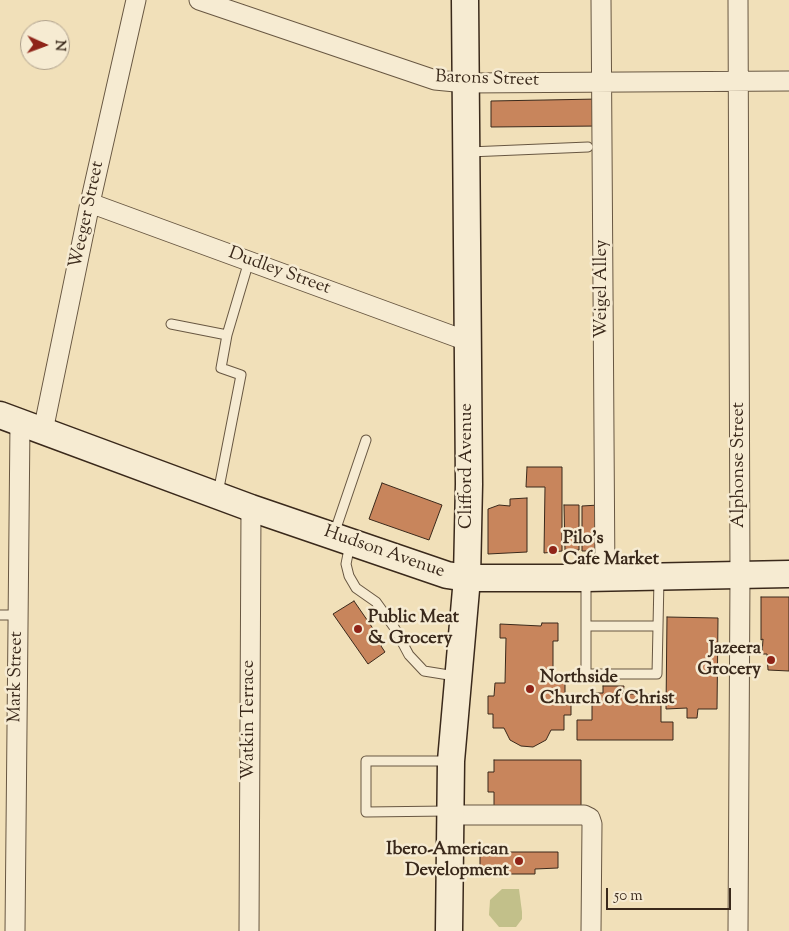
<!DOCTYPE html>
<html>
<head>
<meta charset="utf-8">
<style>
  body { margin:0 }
  #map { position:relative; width:789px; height:931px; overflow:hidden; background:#f1e0b9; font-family:"Sorts Mill Goudy",serif }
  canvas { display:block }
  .north { position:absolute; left:20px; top:20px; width:50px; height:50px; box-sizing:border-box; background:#f6ebd2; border:1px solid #ab9d89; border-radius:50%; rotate:92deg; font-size:14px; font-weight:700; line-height:20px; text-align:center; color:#3a291b }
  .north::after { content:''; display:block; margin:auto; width:18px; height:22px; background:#8f2418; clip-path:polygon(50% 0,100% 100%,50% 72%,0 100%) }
  .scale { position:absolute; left:606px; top:888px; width:125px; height:22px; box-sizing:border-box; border:2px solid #3a291b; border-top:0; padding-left:6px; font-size:15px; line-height:18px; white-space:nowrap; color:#3a291b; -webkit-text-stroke:4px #f6ebd2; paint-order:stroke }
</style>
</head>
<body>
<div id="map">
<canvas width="789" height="931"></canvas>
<div class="north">N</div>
<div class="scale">50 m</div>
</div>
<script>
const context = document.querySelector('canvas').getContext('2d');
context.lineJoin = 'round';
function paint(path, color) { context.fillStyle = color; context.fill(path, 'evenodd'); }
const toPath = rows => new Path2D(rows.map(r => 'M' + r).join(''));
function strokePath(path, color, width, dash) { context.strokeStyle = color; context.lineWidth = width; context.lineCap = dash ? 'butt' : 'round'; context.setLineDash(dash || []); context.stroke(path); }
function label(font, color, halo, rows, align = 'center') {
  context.font = font + ' "Sorts Mill Goudy",serif'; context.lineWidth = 5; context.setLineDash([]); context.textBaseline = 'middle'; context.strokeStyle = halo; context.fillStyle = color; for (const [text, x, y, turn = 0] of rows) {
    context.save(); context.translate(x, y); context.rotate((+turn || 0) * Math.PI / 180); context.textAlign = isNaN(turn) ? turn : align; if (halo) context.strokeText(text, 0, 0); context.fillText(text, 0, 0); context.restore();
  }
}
const green = toPath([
  [502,889,519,889,522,912,522,919,516,927,499,927,489,915,490,900]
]);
const building = toPath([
  [599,99,600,126,491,127,491,101,599,99],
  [527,467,562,467,562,551,544,553,545,487,526,487,527,467],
  [382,483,442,505,429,540,369,519,382,483],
  [527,498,527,552,488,554,488,509,499,505,510,506,510,499,527,498],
  [564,505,579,505,579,550,565,550,564,505],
  [599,505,601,551,582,551,582,506,599,505],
  [761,597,789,597,789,671,768,670,767,654,762,654,763,639,761,640,761,597],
  [354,601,383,643,381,646,385,652,368,664,333,614,354,601],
  [667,617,718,618,717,709,698,709,697,718,687,718,687,708,666,709,667,617],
  [542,623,558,623,558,641,553,641,553,680,565,680,565,695,571,695,571,715,564,715,564,730,551,730,546,740,533,747,521,746,510,740,504,728,493,728,493,714,488,714,488,696,494,696,495,683,505,683,506,638,500,638,500,624,541,626,542,623],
  [603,686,624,686,623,694,661,694,661,722,673,722,673,740,577,740,577,720,592,720,592,693,603,693,603,686],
  [494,760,581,760,581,806,494,806,494,792,488,792,488,772,494,772,494,760],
  [486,852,558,852,558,868,535,869,535,874,480,874,480,854,486,852]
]);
const lane = toPath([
  [469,152,588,147],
  [171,324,227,335],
  [218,493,241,375,221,368,227,335,249,261],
  [334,534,366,440],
  [350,544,346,564,349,576,356,588,376,602,394,627,409,655,424,671,455,676],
  [586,581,586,674,657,674,659,579],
  [0,615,18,615],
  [586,626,658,626],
  [448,761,366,761,366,812,448,811]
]);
const street = toPath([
  [199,0,435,80,466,83,789,81],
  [601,0,605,578],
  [738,0,740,576,738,931],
  [90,203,467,341],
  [43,431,90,203,136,0],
  [449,815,584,815,590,818,592,824,591,931],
  [15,931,20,423],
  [249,931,251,508]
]);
const secondary = toPath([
  [0,415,251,508,447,575,467,578,586,578,789,574],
  [449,931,451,761,467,578,469,484,465,0]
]);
const markers = [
  [553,550,5,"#8f2418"],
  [358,629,5,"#8f2418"],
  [771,660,5,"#8f2418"],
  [530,689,5,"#8f2418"],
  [519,861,5,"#8f2418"]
];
const streetNames = [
  ["Barons Street",487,80,2],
  ["Weeger Street",88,215,-78],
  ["Dudley Street",279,272,20],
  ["Weigel Alley",603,289,-90],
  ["Alphonse Street",740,465,-90],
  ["Clifford Avenue",468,466,-90],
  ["Hudson Avenue",384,553,19],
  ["Mark Street",17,677,-89],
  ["Watkin Terrace",250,720,-90]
];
const poiNames = [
  ["Pilo's",563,540],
  ["Cafe Market",563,561],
  ["Public Meat",368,619],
  ["& Grocery",368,640],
  ["Jazeera",761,650,"right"],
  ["Grocery",761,671,"right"],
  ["Northside",540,679],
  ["Church of Christ",540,700],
  ["Ibero-American",509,851,"right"],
  ["Development",509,872,"right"]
];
paint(green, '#c2c08a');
paint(building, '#c8855c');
strokePath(building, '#3a291b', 1);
strokePath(lane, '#685742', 11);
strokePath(street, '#685742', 21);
strokePath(secondary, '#3a291b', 29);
strokePath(lane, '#f6ebd2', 9);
strokePath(street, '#f6ebd2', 19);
strokePath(secondary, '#f6ebd2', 26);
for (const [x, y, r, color] of markers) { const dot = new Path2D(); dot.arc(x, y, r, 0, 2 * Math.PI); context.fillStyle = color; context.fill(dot); strokePath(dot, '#f6ebd2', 2); }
label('18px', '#3a291b', '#f6ebd2', streetNames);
label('bold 18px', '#3a291b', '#f6ebd2', poiNames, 'left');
</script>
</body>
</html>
